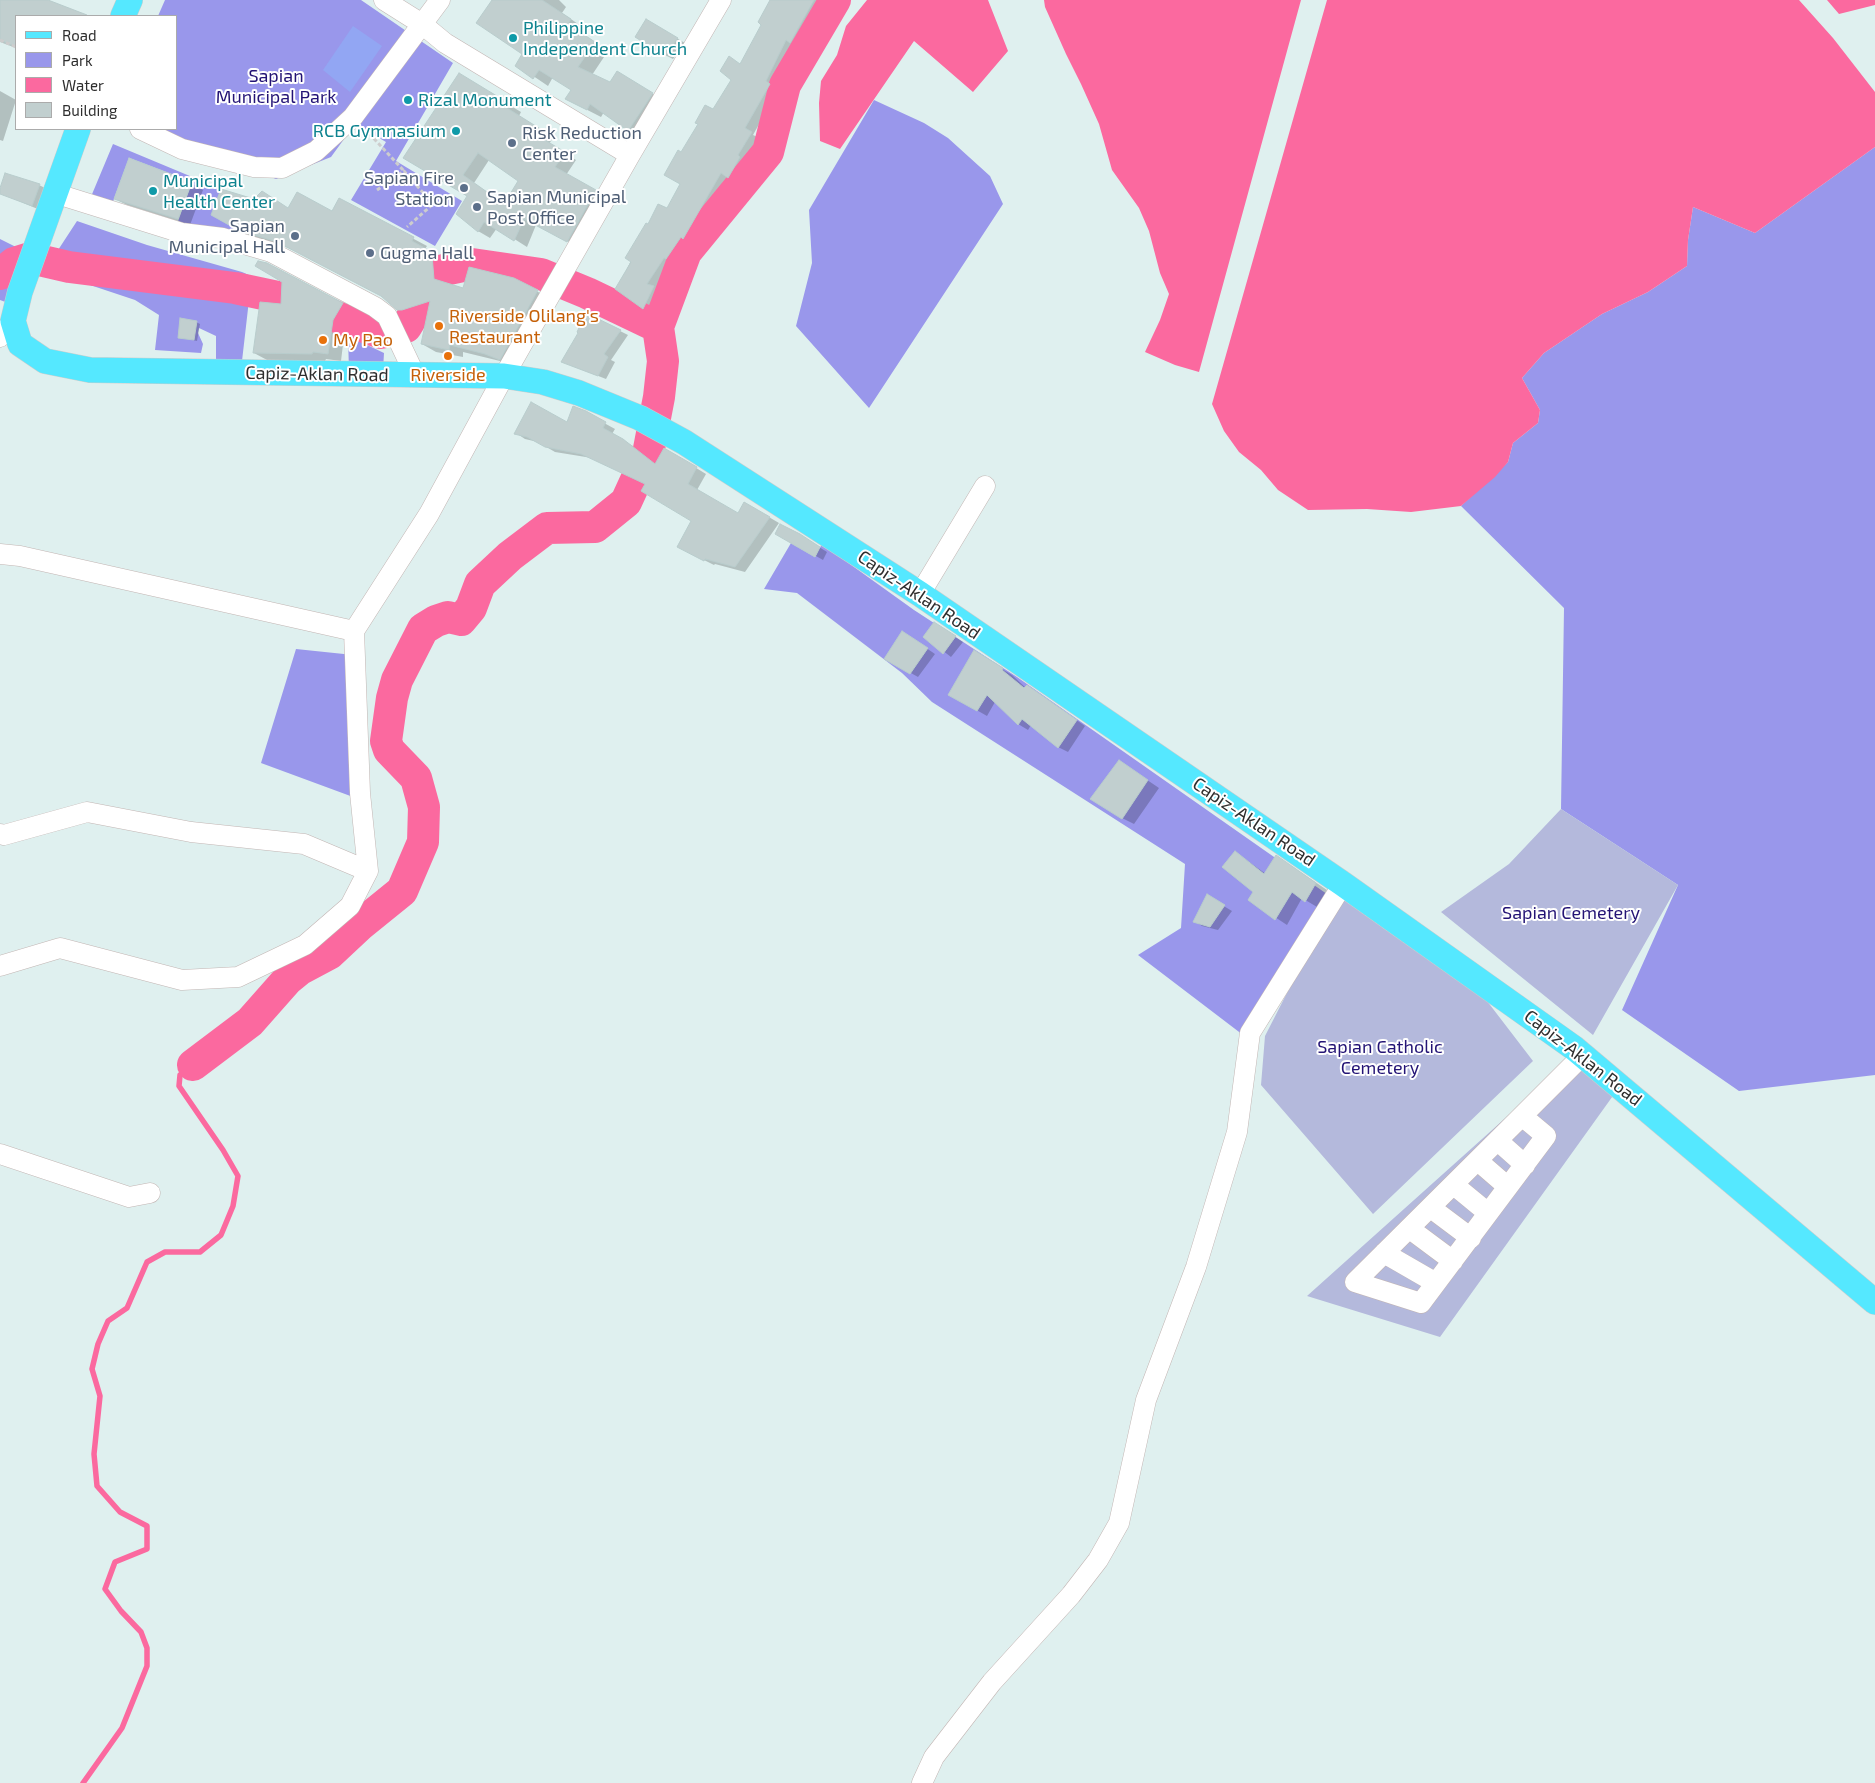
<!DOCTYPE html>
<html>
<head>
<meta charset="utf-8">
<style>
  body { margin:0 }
  #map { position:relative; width:1875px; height:1783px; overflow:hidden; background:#dff0ef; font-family:"Exo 2",sans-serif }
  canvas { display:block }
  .legend { position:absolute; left:15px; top:15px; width:162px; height:115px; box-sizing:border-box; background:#fff; border:1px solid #ababab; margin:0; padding:6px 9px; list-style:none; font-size:15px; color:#2e2e2e }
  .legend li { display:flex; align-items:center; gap:10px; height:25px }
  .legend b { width:25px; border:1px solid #ababab }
</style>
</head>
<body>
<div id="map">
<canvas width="1875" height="1783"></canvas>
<ul class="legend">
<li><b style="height:6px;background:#55e8ff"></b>Road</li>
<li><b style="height:14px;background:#9997eb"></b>Park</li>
<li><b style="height:14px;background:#fb699f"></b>Water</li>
<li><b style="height:14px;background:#c1cfcf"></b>Building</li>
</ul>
</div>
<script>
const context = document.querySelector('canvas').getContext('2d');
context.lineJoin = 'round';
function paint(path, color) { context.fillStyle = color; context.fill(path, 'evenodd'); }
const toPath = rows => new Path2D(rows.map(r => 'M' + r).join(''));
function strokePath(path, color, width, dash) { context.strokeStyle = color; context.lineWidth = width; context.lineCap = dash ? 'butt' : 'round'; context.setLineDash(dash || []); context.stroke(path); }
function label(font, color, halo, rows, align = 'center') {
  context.font = font + ' "Exo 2",sans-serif'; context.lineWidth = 4; context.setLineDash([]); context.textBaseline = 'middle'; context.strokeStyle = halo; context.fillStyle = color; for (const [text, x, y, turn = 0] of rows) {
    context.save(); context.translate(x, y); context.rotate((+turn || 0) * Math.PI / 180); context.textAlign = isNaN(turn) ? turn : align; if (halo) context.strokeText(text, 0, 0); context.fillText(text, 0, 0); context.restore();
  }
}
const green = toPath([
  [165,0,361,0,453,63,396,161,462,201,435,246,351,200,386,142,355,124,331,157,276,179,148,129,176,129,176,16,158,16],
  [874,100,924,123,948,138,990,176,1003,204,869,408,796,326,812,263,809,210],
  [113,144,221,189,212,215,253,239,175,230,192,182,129,158,111,207,85,211],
  [1875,147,1875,1075,1739,1091,1622,1010,1678,885,1561,809,1564,608,1461,506,1508,462,1513,443,1538,423,1540,410,1522,378,1544,353,1602,314,1648,292,1687,266,1688,240,1693,207,1755,233],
  [77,221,147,245,242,272,283,290,272,301,249,300,242,361,216,359,216,336,199,328,198,333,203,344,201,353,155,350,159,315,135,300,45,270],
  [0,239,22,250,19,307,0,300],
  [348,336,384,353,383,370,349,372],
  [791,543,815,557,822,544,914,610,1017,677,1334,899,1247,1038,1138,955,1181,928,1185,864,932,702,902,673,797,593,764,589],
  [296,649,363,656,364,801,261,763]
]);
const cemetery = toPath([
  [1561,809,1678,885,1593,1035,1441,912,1509,864],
  [1344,900,1487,1001,1533,1061,1373,1214,1261,1085,1265,1036,1288,991],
  [1579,1052,1620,1086,1440,1337,1307,1296]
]);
const pitch = toPath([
  [353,26,382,46,350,92,323,70]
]);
const water = toPath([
  [867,0,988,0,1008,51,973,92,914,41,840,149,820,141,819,103,821,81,837,55,846,26],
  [1044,0,1301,0,1199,372,1175,365,1145,352,1160,320,1169,294,1160,273,1149,231,1139,208,1112,170,1099,124,1081,84,1066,54,1045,7],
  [1327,0,1799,0,1833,38,1875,92,1875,147,1755,233,1693,207,1688,240,1687,266,1648,292,1602,314,1544,353,1522,378,1540,410,1538,423,1513,443,1508,462,1495,477,1461,506,1411,512,1367,509,1308,510,1278,490,1261,470,1239,452,1224,431,1212,404],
  [1827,0,1875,0,1875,5,1839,14]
]);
const shadow = toPath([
  [0,0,44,0,86,16,16,16,16,48,0,42],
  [494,0,559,0,566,7,562,13,584,28,581,33,608,51,592,75,611,84,631,81,666,102,642,138,604,112,601,117,566,99,572,90,553,77,548,86,517,65,524,54],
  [772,0,826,0,800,47,795,44,774,87,778,90,753,135,760,138,746,161,748,163,737,182,730,177,692,243,690,241,676,263,674,262,656,289,662,293,652,313,617,289,648,226,667,210,681,183,681,154,713,111,741,65,763,24],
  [647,21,685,43,673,59,665,55],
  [459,75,521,112,519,116,553,138,549,144,576,160,566,175,607,198,579,247,536,225,527,247,497,228,490,238,478,231,469,196,405,158],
  [489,160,520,181,505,205,474,183],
  [0,91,16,100,3,141,0,140],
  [191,183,203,190,190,225,127,205,115,199],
  [39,185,47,189,40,210,0,193],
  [339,199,427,246,425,249,445,264,447,284,464,289,514,279,551,299,513,367,500,361,463,352,463,357,436,352,422,344,429,313,412,317,397,309,384,297,292,249,253,237,213,214,289,209,332,212],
  [266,264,355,312,345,328,341,361,326,359,325,361,267,360,254,353,282,306,283,281],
  [196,322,200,324,197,341,179,337],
  [620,331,628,335,611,360,615,362,606,379,570,365],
  [586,413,615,429,612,434,633,446,657,465,665,449,706,474,697,490,738,514,745,503,779,523,745,572,715,564,714,565,688,552,693,521,646,484,592,458,555,452,538,442,525,439,516,433,568,424],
  [777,534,808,540,827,552,823,560],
  [942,628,963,642,951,657,925,637],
  [910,637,935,654,918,677,886,659],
  [974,652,1012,675,1026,688,1036,692,1085,726,1068,752,1058,747,1031,725,1028,730,1018,724,995,702,987,716,950,695],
  [1131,769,1159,788,1134,824,1122,818],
  [1235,852,1266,874,1287,863,1327,890,1317,907,1302,898,1287,925,1249,900,1255,891],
  [1207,896,1232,911,1218,930,1202,926,1195,921]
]);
const stream = toPath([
  [83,1783,122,1728,147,1666,147,1648,141,1632,121,1611,105,1589,115,1562,147,1549,147,1526,120,1512,97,1486,94,1454,100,1396,92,1369,98,1344,108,1321,127,1308,147,1262,165,1252,200,1252,221,1235,233,1206,238,1176,223,1150,179,1086,180,1075,193,1065]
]);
const river = toPath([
  [0,274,14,263,30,258,69,267,235,288,287,299,381,333,406,327,428,291,444,270,472,264,541,274,587,293,658,327],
  [193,1065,250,1022,288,979,299,970,329,954,360,925,402,891,423,842,424,807,416,778,389,750,386,741,392,698,397,680,423,629,436,621,448,617,461,620,471,608,480,584,510,556,547,528,595,527,626,502,648,454,659,397,663,361,658,327,686,252,768,152,785,85,835,0]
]);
const building = toPath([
  [0,0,48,0,87,15,87,16,16,16,16,47,0,40,0,0],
  [492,0,542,0,571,19,568,24,595,42,578,67,610,82,617,71,653,93,628,131,590,104,587,110,565,99,571,90,539,70,533,79,515,66,522,54,476,23,492,0],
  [770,0,814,0,790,43,786,40,766,81,770,84,745,128,752,132,738,155,740,157,728,178,721,173,683,239,681,237,666,259,664,258,647,284,654,286,643,309,615,289,631,262,625,258,646,223,648,224,658,204,667,208,680,184,664,175,678,150,681,152,698,124,695,123,705,105,713,109,731,80,720,71,729,56,740,64,761,25,758,22,770,0],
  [646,19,678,38,665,56,635,37,646,19],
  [459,73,510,104,507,108,542,130,538,136,565,152,555,167,596,190,567,242,524,219,514,241,484,222,478,232,456,214,467,196,403,158,459,73],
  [478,153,518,181,504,204,463,175,478,153],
  [129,158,192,182,178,219,114,199,129,158],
  [5,173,40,184,32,206,0,194,0,188,5,173],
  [221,189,254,199,262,191,288,208,297,192,332,211,339,198,414,237,412,241,428,250,432,255,434,279,463,288,469,267,514,278,538,290,500,360,485,354,450,345,449,350,421,344,430,301,402,310,397,310,381,296,277,242,238,230,211,215,221,189],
  [258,261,267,263,343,303,333,320,328,354,313,352,312,354,253,353,260,302,281,304,282,282,255,266,258,261],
  [586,313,621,330,604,354,608,357,598,376,561,362,578,333,577,332,586,313],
  [180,318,197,321,194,340,178,338,180,318],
  [531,402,567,422,573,406,586,411,606,422,603,428,623,439,655,464,664,448,697,467,688,484,738,513,744,502,770,517,735,567,705,559,704,561,677,547,691,521,641,491,645,484,581,454,545,447,527,437,514,434,531,402],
  [780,524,800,534,820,547,815,557,775,534,780,524],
  [934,622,956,636,943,654,923,637,934,622],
  [902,631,928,648,910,674,884,659,902,631],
  [974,650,1003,668,1002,670,1024,688,1027,685,1077,720,1058,748,1022,719,1018,725,987,695,977,711,948,695,974,650],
  [1119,760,1148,780,1122,819,1090,799,1119,760],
  [1235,851,1264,874,1276,855,1316,883,1305,902,1292,892,1275,920,1248,900,1253,892,1222,867,1235,851],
  [1207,894,1225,905,1210,927,1193,922,1207,894]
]);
const path = toPath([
  [0,40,16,47],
  [365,129,404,171],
  [377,190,404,171,433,204,407,227]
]);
const minor = toPath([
  [384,0,422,24,445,43,630,155],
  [140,129,182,149,254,167,282,168,316,151,353,117,440,0],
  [54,193,182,233,223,238,271,252,375,307,387,316,415,375],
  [0,337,13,321],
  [0,554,20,556,354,631],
  [920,594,985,486],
  [0,834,4,835,87,812,191,832,304,844,368,871],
  [0,966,60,948,182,980,238,977,305,945,350,906,368,871,360,793,354,631,429,514,504,376,630,155,721,0],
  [1522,1116,1355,1282,1421,1303,1546,1136,1522,1116,1584,1054],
  [1498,1141,1525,1165],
  [0,1154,129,1197,150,1193],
  [1478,1161,1508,1187],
  [1454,1185,1488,1213],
  [1431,1208,1471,1238],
  [1410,1229,1453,1261],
  [1384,1253,1436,1283],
  [922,1783,934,1757,992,1682,1071,1595,1098,1560,1119,1523,1146,1400,1196,1267,1237,1132,1250,1033,1343,884]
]);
const major = toPath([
  [123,16,130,0],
  [78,129,20,292,13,321,20,344,45,361,90,370,504,376,543,382,579,393,640,418,684,442,920,594,1343,884,1574,1048,1875,1302]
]);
const markers = [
  [513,38,5,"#0f9aa8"],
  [408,100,5,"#0f9aa8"],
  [456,131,5,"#0f9aa8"],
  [512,143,5,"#5c6f8a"],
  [464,188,5,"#5c6f8a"],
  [153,191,5,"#0f9aa8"],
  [477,207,5,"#5c6f8a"],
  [295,236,5,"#5c6f8a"],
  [370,253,5,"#5c6f8a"],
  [439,326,5,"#e8710a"],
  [323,340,5,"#e8710a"],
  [448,356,5,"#e8710a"]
];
const cultureNames = [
  ["Philippine",523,28],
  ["Independent Church",523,49],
  ["Rizal Monument",418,100],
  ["RCB Gymnasium",446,131,"right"],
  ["Municipal",163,181],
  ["Health Center",163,202]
];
const parkNames = [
  ["Sapian",276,76],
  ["Municipal Park",276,97],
  ["Sapian Cemetery",1571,913],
  ["Sapian Catholic",1380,1047],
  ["Cemetery",1380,1068]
];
const serviceNames = [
  ["Risk Reduction",522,133],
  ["Center",522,154],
  ["Sapian Fire",454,178,"right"],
  ["Station",454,199,"right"],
  ["Sapian Municipal",487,197],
  ["Post Office",487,218],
  ["Sapian",285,226,"right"],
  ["Municipal Hall",285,247,"right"],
  ["Gugma Hall",380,253]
];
const foodNames = [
  ["Riverside Olilang's",449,316],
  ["Restaurant",449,337],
  ["My Pao",333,340],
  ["Riverside",448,375,"center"]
];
const streetNames = [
  ["Capiz-Aklan Road",317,374,1],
  ["Capiz-Aklan Road",919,595,34],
  ["Capiz-Aklan Road",1254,822,34],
  ["Capiz-Aklan Road",1583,1058,38]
];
paint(green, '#9997eb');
paint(cemetery, '#b4b9dc');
paint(pitch, '#92a6f3');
paint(water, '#fb699f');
paint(shadow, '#0003');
strokePath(stream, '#fb699f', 5.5);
strokePath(river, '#fb699f', 32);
paint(building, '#c1cfcf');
strokePath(building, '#b8cccc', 1);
strokePath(minor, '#c2b5b3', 21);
strokePath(major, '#cdcdcd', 26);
strokePath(path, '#cdcdcd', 3, [4, 2.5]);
strokePath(minor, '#fff', 20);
strokePath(major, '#55e8ff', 25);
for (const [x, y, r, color] of markers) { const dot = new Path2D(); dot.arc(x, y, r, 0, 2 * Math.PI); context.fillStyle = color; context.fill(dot); strokePath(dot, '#fff', 2); }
label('18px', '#0d838f', '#fff', cultureNames, 'left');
label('18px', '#231375', '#fff', parkNames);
label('18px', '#4e5e75', '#fff', serviceNames, 'left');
label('18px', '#c56008', '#fff', foodNames, 'left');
label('18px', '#2e2e2e', '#fff', streetNames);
</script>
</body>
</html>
